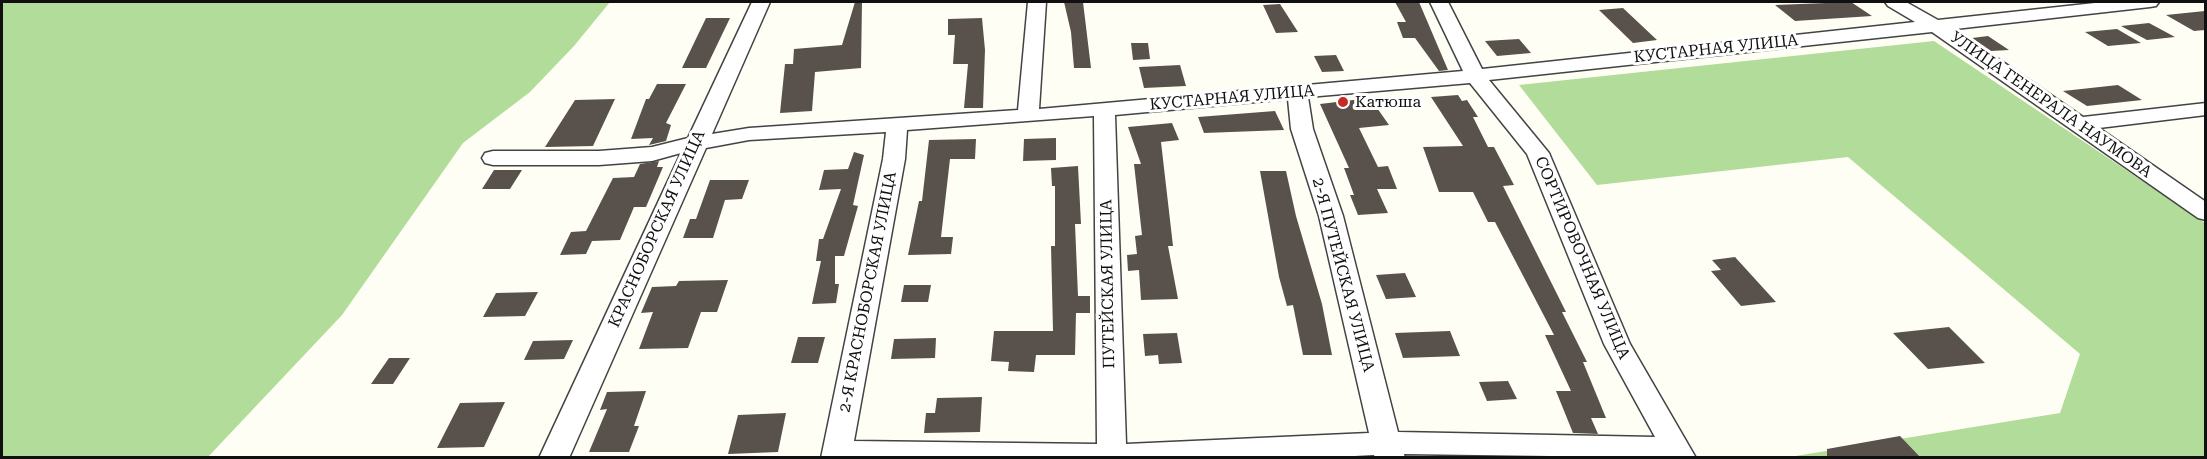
<!DOCTYPE html>
<html>
<head>
<meta charset="utf-8">
<style>
  body { margin:0 }
  #map { position:relative; width:2207px; height:459px; overflow:hidden; background:#fffef4; font-family:"Roboto Serif",serif }
  canvas { display:block }
  .frame { position:absolute; inset:0; border:3px solid #101010; pointer-events:none }
</style>
</head>
<body>
<div id="map">
<canvas width="2207" height="459"></canvas>
<div class="frame"></div>
</div>
<script>
const context = document.querySelector('canvas').getContext('2d');
context.lineJoin = 'round';
function paint(path, color) { context.fillStyle = color; context.fill(path, 'evenodd'); }
const toPath = rows => new Path2D(rows.map(r => 'M' + r).join(''));
function strokePath(path, color, width, dash) { context.strokeStyle = color; context.lineWidth = width; context.lineCap = dash ? 'butt' : 'round'; context.setLineDash(dash || []); context.stroke(path); }
function label(font, color, halo, rows, align = 'center') {
  context.font = font + ' "Roboto Serif",serif'; context.lineWidth = 6; context.setLineDash([]); context.textBaseline = 'middle'; context.strokeStyle = halo; context.fillStyle = color; for (const [text, x, y, turn = 0] of rows) {
    context.save(); context.translate(x, y); context.rotate((+turn || 0) * Math.PI / 180); context.textAlign = isNaN(turn) ? turn : align; if (halo) context.strokeText(text, 0, 0); context.fillText(text, 0, 0); context.restore();
  }
}
const forest = toPath([
  [2,2,610,2,574,46,530,92,463,143,342,315,207,458,2,457],
  [1934,41,2205,223,2205,457,1789,457,2060,413,2080,354,1848,157,1597,185,1519,85]
]);
const building = toPath([
  [855,2,862,2,861,68,815,72,812,111,780,113,785,64,793,64,794,49,842,45],
  [1064,2,1083,2,1091,68,1074,68,1071,32],
  [1395,2,1419,2,1448,70,1439,71,1415,38,1403,38,1397,22,1406,22],
  [1851,2,1872,16,1795,21,1775,5],
  [1280,4,1298,32,1276,33,1263,5],
  [1623,8,1657,40,1633,43,1599,10],
  [2205,11,2205,30,2194,31,2166,15],
  [706,18,730,18,706,68,682,68],
  [982,18,985,50,983,108,964,108,968,64,953,64,955,35,948,35,948,19],
  [2149,23,2175,37,2147,40,2121,26],
  [2117,29,2141,43,2108,46,2085,32],
  [1988,36,2009,50,1991,51,1972,38],
  [1519,39,1531,53,1497,56,1485,41],
  [1131,43,1148,43,1150,59,1133,60],
  [1336,55,1344,71,1322,72,1314,56],
  [1180,65,1186,86,1144,88,1139,67],
  [657,84,686,84,666,123,671,125,666,141,649,145,653,138,631,139,646,99,649,99],
  [2118,85,2142,100,2087,106,2063,91],
  [1458,95,1462,101,1467,100,1478,117,1473,117,1488,147,1494,147,1514,185,1503,186,1566,312,1562,312,1587,362,1583,362,1606,418,1591,418,1598,434,1573,433,1556,391,1571,391,1545,335,1554,335,1495,222,1488,222,1473,192,1439,192,1423,147,1463,146,1431,97],
  [1370,98,1389,125,1359,128,1378,167,1388,166,1397,189,1377,189,1388,213,1358,215,1350,195,1354,195,1344,168,1349,168,1320,104],
  [615,99,593,146,545,147,575,100],
  [1275,111,1284,130,1204,133,1198,117],
  [1172,123,1179,140,1161,142,1173,246,1168,246,1178,299,1141,300,1139,270,1128,271,1127,255,1137,254,1135,236,1142,235,1134,164,1141,164,1128,127],
  [1056,138,1056,160,1023,161,1024,139],
  [976,139,975,159,950,159,941,237,953,237,951,254,908,255,919,201,922,201,929,140],
  [854,152,864,155,853,205,858,206,844,256,835,256,835,284,839,284,836,303,812,304,821,261,816,261,819,239,823,239,841,189,819,190,824,170,848,169],
  [659,161,657,167,663,167,646,207,634,207,620,240,592,241,586,254,560,255,571,232,586,231,613,178,634,177,640,164],
  [1078,166,1081,224,1075,224,1078,296,1090,296,1090,313,1076,313,1075,355,1036,355,1034,372,1008,371,1009,362,991,361,994,331,1053,331,1051,246,1055,246,1055,186,1052,186,1051,168],
  [494,170,522,170,510,189,482,189],
  [1260,171,1286,171,1296,216,1322,304,1332,355,1303,355,1293,305,1287,306,1279,277],
  [710,180,749,180,742,199,725,200,713,238,683,238,690,219,696,219],
  [1735,257,1776,302,1741,306,1711,271,1721,270,1712,260],
  [1405,273,1416,297,1386,299,1376,275],
  [728,280,717,312,701,312,688,348,639,349,653,312,641,313,652,287,676,286,679,281],
  [904,285,931,285,928,302,901,302],
  [538,292,525,316,483,317,496,293],
  [1949,327,1985,363,1928,369,1893,333],
  [1450,331,1460,356,1403,358,1395,333],
  [1177,333,1182,363,1159,364,1158,355,1145,356,1143,334],
  [798,337,825,337,818,363,791,363],
  [936,338,935,358,891,359,894,339],
  [573,340,564,359,524,360,533,341],
  [389,358,410,358,393,384,371,384],
  [1508,381,1517,399,1487,401,1479,382],
  [646,391,634,426,639,426,629,452,589,452,607,409,600,410,607,392],
  [982,397,980,432,924,433,926,413,935,413,937,398],
  [505,402,484,447,437,448,460,403],
  [786,413,778,452,728,454,738,415],
  [1900,436,1921,458,1827,458,1827,449]
]);
const minor = toPath([
  [752,2,770,2,712,134,749,128,1018,110,1028,2,1046,2,1039,109,1463,71,1430,2,1448,2,1482,69,1915,22,1888,6,1885,2,1906,2,1938,20,2104,2,2159,2,2156,6,2150,7,1955,29,2083,117,2206,103,2206,115,2099,128,2206,202,2206,220,2198,218,1932,32,1489,80,1549,153,1630,344,1696,458,1404,454,1405,458,1375,458,1374,455,1315,458,821,458,883,159,886,132,749,140,706,148,569,458,539,458,681,153,652,161,599,165,493,165,485,163,482,158,485,153,493,151,599,151,652,147,688,138,752,2],
  [1470,83,1527,154,1604,344,1655,437,1398,432,1343,216,1313,129,1308,97,1470,83],
  [1288,99,1291,129,1319,216,1369,433,1126,444,1115,115,1288,99],
  [1094,116,1097,444,854,441,905,159,907,130,1094,116]
]);
const markers = [
  [1343,102,6,"#c52a24"]
];
const streetNames = [
  ["КУСТАРНАЯ УЛИЦА",1716,49,-6],
  ["КУСТАРНАЯ УЛИЦА",1232,98,-5],
  ["УЛИЦА ГЕНЕРАЛА НАУМОВА",2051,105,35],
  ["КРАСНОБОРСКАЯ УЛИЦА",657,229,-66],
  ["СОРТИРОВОЧНАЯ УЛИЦА",1582,258,67],
  ["2-Я ПУТЕЙСКАЯ УЛИЦА",1343,275,75],
  ["ПУТЕЙСКАЯ УЛИЦА",1108,284,-91],
  ["2-Я КРАСНОБОРСКАЯ УЛИЦА",868,292,-79]
];
const poiNames = [
  ["Катюша",1355,102]
];
paint(forest, '#b2dc9a');
paint(building, '#59524c');
strokePath(minor, '#434343', 3);
paint(minor, '#fff');
for (const [x, y, r, color] of markers) { const dot = new Path2D(); dot.arc(x, y, r, 0, 2 * Math.PI); context.fillStyle = color; context.fill(dot); strokePath(dot, '#fff', 2); }
label('16px', '#101010', '#fff', streetNames);
label('16px', '#101010', '#fff', poiNames, 'left');
</script>
</body>
</html>
